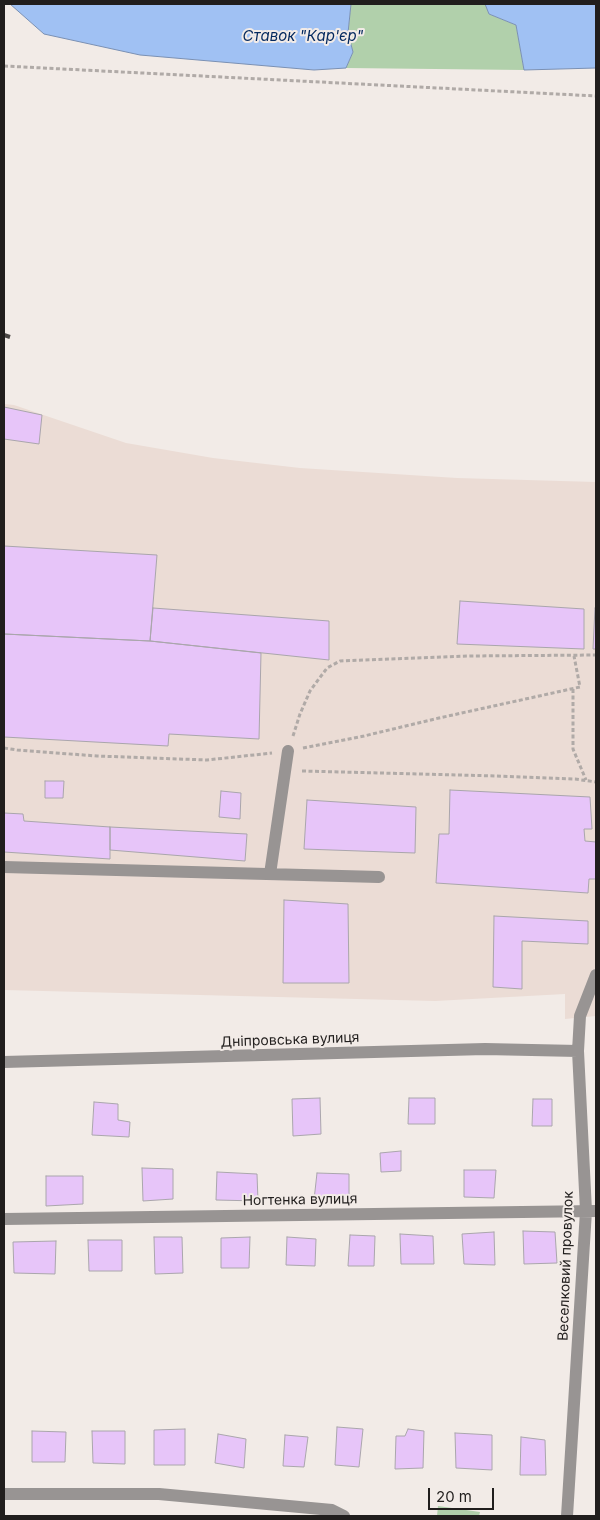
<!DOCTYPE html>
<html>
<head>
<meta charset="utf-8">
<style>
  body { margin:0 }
  #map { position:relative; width:600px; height:1520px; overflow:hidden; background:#f2ebe7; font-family:Inter,sans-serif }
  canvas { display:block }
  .frame { position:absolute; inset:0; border:5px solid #211e1d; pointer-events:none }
  .scale { position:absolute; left:428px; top:1488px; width:66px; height:22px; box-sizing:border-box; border:2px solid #211e1d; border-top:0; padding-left:6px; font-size:15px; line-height:18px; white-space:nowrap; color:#211e1d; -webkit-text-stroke:4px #f2ebe7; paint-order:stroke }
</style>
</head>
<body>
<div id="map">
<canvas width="600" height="1520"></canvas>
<div class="frame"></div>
<div class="scale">20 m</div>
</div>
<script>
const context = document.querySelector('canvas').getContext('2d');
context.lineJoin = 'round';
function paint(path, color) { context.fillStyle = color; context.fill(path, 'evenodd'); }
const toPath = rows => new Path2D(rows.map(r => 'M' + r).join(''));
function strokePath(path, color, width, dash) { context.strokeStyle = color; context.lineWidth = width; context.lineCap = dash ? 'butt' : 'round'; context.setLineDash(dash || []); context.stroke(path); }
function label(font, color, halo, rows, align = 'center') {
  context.font = font + ' Inter,sans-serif'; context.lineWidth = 4; context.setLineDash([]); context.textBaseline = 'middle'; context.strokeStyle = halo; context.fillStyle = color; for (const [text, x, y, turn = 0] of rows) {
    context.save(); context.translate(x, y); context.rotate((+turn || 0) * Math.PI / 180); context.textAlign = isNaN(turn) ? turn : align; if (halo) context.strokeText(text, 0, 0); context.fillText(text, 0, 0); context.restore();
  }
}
const built = toPath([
  [4,404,14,405,126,443,213,458,300,468,457,478,596,482,596,1016,565,1019,565,994,435,1001,4,990]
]);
const green = toPath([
  [351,4,485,4,489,14,516,25,524,70,346,68,353,52,348,33],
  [438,1506,480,1512,479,1516,437,1516]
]);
const water = toPath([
  [10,4,351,4,348,33,353,52,346,68,314,70,140,55,44,34,10,4],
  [485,4,596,4,596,68,524,70,516,25,489,14,485,4]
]);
const building = toPath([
  [4,407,42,415,39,444,4,439,4,407],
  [4,546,157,555,150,641,4,634,4,546],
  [460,601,584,609,584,649,457,644,460,601],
  [153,608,329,621,329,660,150,641,153,608],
  [595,608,596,608,596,649,593,649,595,608],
  [4,634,150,641,261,653,259,739,169,734,168,746,4,737,4,634],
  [45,781,64,781,63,798,45,798,45,781],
  [450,790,590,797,592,829,584,829,585,841,596,842,596,879,589,879,588,893,436,883,439,834,449,834,450,790],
  [221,791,241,793,240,819,219,817,221,791],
  [307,800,416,807,415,853,304,849,307,800],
  [4,813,23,814,24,821,110,827,110,859,4,852,4,813],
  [110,827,247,834,245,861,110,850,110,827],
  [284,900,348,904,349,983,283,983,284,900],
  [494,916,588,921,588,944,522,941,522,989,493,987,494,916],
  [320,1098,321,1134,293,1136,292,1099,320,1098],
  [409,1098,435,1098,435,1124,408,1124,409,1098],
  [533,1099,552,1099,552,1126,532,1126,533,1099],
  [94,1102,118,1104,118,1120,130,1122,129,1137,92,1135,94,1102],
  [401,1151,401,1171,381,1172,380,1153,401,1151],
  [142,1168,173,1169,173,1199,143,1201,142,1168],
  [464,1170,496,1170,494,1198,464,1197,464,1170],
  [217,1172,257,1174,258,1201,216,1200,217,1172],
  [317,1173,349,1174,349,1201,314,1200,317,1173],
  [46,1176,83,1176,83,1204,46,1206,46,1176],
  [523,1231,555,1232,557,1263,524,1264,523,1231],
  [494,1232,495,1265,464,1264,462,1234,494,1232],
  [400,1234,433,1236,434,1264,401,1264,400,1234],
  [350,1235,375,1236,374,1266,348,1266,350,1235],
  [154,1237,182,1237,183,1273,155,1274,154,1237],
  [250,1237,249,1268,221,1268,221,1238,250,1237],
  [287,1237,316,1239,315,1266,286,1265,287,1237],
  [88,1240,122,1240,122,1271,89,1271,88,1240],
  [56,1241,55,1274,14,1273,13,1242,56,1241],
  [337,1427,363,1429,359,1467,335,1465,337,1427],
  [185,1429,185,1465,154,1465,154,1430,185,1429],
  [408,1429,424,1431,423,1468,395,1469,396,1436,405,1436,408,1429],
  [32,1431,66,1432,65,1462,32,1462,32,1431],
  [92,1431,125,1431,125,1464,93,1463,92,1431],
  [455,1433,492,1435,492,1470,456,1468,455,1433],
  [218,1434,246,1439,244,1468,215,1463,218,1434],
  [285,1435,308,1437,304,1467,283,1466,285,1435],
  [521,1437,545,1440,546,1475,520,1475,521,1437]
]);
const path = toPath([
  [4,66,596,96],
  [573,689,573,749,586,780],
  [293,736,300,714,310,691,327,668,340,661,470,656,596,655],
  [4,748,17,750,97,756,207,760,272,753],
  [303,748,364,736,439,718,580,687,574,656],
  [302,771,497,776,575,779,596,782]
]);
const minor = toPath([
  [4,867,379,877],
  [270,874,288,751],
  [4,1062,485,1049,578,1051],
  [4,1219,596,1211],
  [4,1494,159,1494,332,1510,344,1516],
  [567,1516,586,1211,578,1051,580,1016,596,975]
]);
const rail = toPath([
  [4,335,10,337]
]);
const streetNames = [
  ["Дніпровська вулиця",290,1040,-2],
  ["Ногтенка вулиця",300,1200,-1],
  ["Веселковий провулок",566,1266,-88]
];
const waterNames = [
  ["Ставок \"Кар'єр\"",303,36]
];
paint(built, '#ebdcd5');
paint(green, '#b1d0ab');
paint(water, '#a0c1f3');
strokePath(water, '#7a90b3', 1);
paint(building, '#e7c5f9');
strokePath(building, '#aaa6ac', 1);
strokePath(path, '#b0aaa7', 3, [4, 2.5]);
strokePath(minor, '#989493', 12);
strokePath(rail, '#4b4745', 4, [10, 5]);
label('14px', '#211e1d', '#f2ebe7', streetNames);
label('italic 15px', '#04295f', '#f2ebe7', waterNames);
</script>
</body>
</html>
